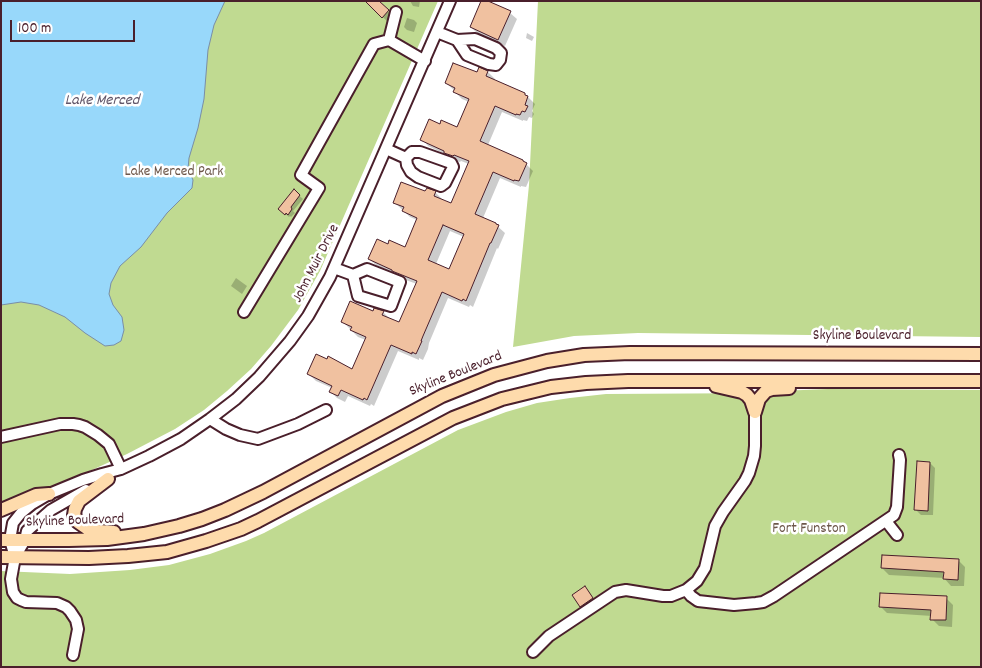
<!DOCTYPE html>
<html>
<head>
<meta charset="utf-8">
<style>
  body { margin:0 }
  #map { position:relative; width:982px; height:668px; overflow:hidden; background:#fff; font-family:Dekko,sans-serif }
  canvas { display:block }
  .frame { position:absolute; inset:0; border:2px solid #4a1f2b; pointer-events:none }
  .scale { position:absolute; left:10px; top:20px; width:125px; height:22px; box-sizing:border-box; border:2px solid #4a1f2b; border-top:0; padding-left:6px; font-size:15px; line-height:18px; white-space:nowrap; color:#4a1f2b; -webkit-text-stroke:4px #fff; paint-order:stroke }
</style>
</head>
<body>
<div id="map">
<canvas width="982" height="668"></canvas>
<div class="frame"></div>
<div class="scale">100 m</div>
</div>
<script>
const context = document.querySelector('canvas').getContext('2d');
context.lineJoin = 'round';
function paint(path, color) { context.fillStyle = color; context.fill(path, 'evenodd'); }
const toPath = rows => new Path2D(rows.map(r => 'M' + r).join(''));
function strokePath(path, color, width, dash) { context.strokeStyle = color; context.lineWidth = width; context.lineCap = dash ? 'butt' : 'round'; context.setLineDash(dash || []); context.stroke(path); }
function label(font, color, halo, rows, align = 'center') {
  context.font = font + ' Dekko,sans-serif'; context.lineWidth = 5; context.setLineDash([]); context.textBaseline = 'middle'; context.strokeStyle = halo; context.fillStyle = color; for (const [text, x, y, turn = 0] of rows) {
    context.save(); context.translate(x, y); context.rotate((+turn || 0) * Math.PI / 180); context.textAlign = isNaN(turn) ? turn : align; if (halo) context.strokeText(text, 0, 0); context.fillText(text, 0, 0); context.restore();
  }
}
const green = toPath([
  [1,1,438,1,320,271,298,310,271,346,251,369,227,391,204,410,175,429,127,454,35,496,1,508],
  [538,1,981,1,981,337,638,333,574,336,513,347,529,185],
  [828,389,981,390,981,667,1,667,1,571,70,574,130,570,169,565,210,554,246,541,264,533,458,430,506,412,537,403,570,398,606,394,774,393,779,391]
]);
const water = toPath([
  [1,1,225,1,214,25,208,50,204,99,198,128,189,158,188,169,193,180,192,188,167,213,141,247,120,266,111,283,109,294,113,305,122,317,124,330,121,341,114,345,105,346,85,333,65,317,39,305,21,302,1,305,1,1]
]);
const shadow = toPath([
  [366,1,377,1,393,16,388,22],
  [410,1,420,1,419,7,413,6],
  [485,1,510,13,517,19,505,46,478,34,471,27],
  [407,18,414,20,417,23,414,32,407,30,404,27],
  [527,33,534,37,532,41,526,38],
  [480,69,488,72,495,79,494,81,528,97,535,104,532,111,534,114,532,118,529,117,527,121,523,120,523,121,502,112,488,145,523,161,533,171,526,187,521,186,521,187,500,178,483,218,495,224,505,233,498,249,497,248,473,307,470,305,469,307,448,298,429,343,428,349,423,360,419,358,419,360,398,351,374,406,371,404,370,406,348,396,345,402,337,398,331,392,332,388,316,381,309,374,353,370,366,340,358,337,342,321,373,312,383,312,390,319,400,324,417,284,400,278,398,276,376,265,369,259,388,245,405,248,417,220,410,217,394,202,426,193,435,192,442,199,441,200,451,205,469,164,461,161,460,162,452,160,447,155,428,146,422,139,440,126,458,129,469,102,462,99,455,92,455,91,446,83,478,74],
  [450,231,464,237,450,271,436,264],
  [294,191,303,199,293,211,295,213,291,217,290,216,289,217,283,212],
  [236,278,247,286,242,294,231,286],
  [930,463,935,468,933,515,921,515,916,510],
  [958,560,965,567,964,586,951,586,944,578,889,575,882,568],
  [588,591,595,602,584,609,581,606],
  [946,598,953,605,952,627,939,626,932,619,932,616,887,613,880,606]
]);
const building = toPath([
  [365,1,379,1,389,10,382,18,365,1],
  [481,1,488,1,511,11,498,40,470,27,481,1],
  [453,63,477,72,479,67,488,71,486,76,525,93,525,95,528,96,525,105,528,106,525,112,522,111,520,115,516,114,516,115,495,106,480,141,523,160,523,161,527,163,519,181,514,180,514,181,493,172,475,214,496,223,496,224,499,225,491,243,490,243,466,301,463,299,462,301,442,292,423,336,421,341,422,341,416,354,412,352,412,354,391,345,367,400,364,398,363,400,341,390,338,396,329,392,332,386,307,374,316,354,327,359,328,356,352,369,366,337,350,330,352,327,341,322,350,301,373,311,374,308,384,311,382,315,399,322,417,281,392,271,392,270,368,259,377,239,388,244,389,240,405,247,417,218,402,211,404,207,393,203,401,182,425,191,427,188,436,191,434,196,451,203,469,161,454,155,453,156,444,153,444,151,420,140,429,119,440,124,441,120,457,127,469,99,453,92,455,88,445,83,453,63],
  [443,225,464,234,449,269,428,260,443,225],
  [294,189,300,195,291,207,292,209,288,215,286,213,285,215,278,209,294,189],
  [917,461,930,462,928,511,914,510,917,461],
  [882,555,959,559,958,580,943,579,944,572,881,568,882,555],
  [585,586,593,598,580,607,572,595,585,586],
  [880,593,947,596,946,620,930,620,931,610,879,607,880,593]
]);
const minor = toPath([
  [437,32,457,40,467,55,489,64,496,65,500,60,501,53,496,48,475,39,457,40],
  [389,40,396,12],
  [386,149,406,158],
  [412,152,420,152,451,163,453,167,445,183,441,186,418,177,411,172,407,165,406,158,412,152],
  [334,268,353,275,358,296,391,306,400,282,367,269,353,275],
  [244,312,319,188,301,175,374,44,389,40,425,61],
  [210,419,226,429,240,435,258,439,298,424,326,410],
  [1,437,60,424,73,424,79,425,85,427,98,435,109,444,121,469],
  [886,521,897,535],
  [15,557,10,540,13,523,21,513,32,504,49,494,83,480,102,474,121,469,149,456,181,439,210,419,236,399,259,377,290,341,308,316,330,277,450,1],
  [686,590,691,596,698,601,734,605,756,603,763,602,774,596,894,515,897,507,900,460,899,455],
  [533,652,549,636,615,592,626,590,663,596,671,596,686,590,697,581,705,568,715,526,723,512,745,481,749,473,754,456,755,446,755,412],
  [73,655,78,629,76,620,70,611,66,607,57,603,26,602,21,600,17,598,13,592,11,579,15,557,25,540,27,531,51,510,86,490]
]);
const major = toPath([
  [716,386,742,392,747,395,751,400,755,412],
  [755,412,759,399,766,391,772,389,789,388],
  [108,479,79,501,75,509,74,515,78,522,88,529,98,531,114,532],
  [1,510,36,495,49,494],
  [1,540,69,540,107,539,144,534,179,526,202,519,225,510,263,492,442,396,494,375,547,361,584,355,630,353,981,354],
  [1,557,89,558,128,556,167,552,206,541,241,529,258,521,453,418,502,399,551,387,586,383,628,381,981,381]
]);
const parkNames = [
  ["Lake Merced Park",174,173],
  ["Fort Funston",809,530]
];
const streetNames = [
  ["John Muir Drive",317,264,-63],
  ["Skyline Boulevard",862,337],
  ["Skyline Boulevard",456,375,-22],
  ["Skyline Boulevard",75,522,-2]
];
const waterNames = [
  ["Lake Merced",102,102]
];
paint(green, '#c0da91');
paint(water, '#98d8fa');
strokePath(water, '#798ea7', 1);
paint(shadow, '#0003');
paint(building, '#f0c1a0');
strokePath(building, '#4a1f2b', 1);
strokePath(minor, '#4a1f2b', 14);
strokePath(major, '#4a1f2b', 16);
strokePath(minor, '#fff', 10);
strokePath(major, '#fedbac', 12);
label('15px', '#6d574a', '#fff', parkNames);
label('15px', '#4a1f2b', '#fff', streetNames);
label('italic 16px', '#615669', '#fff', waterNames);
</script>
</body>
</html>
